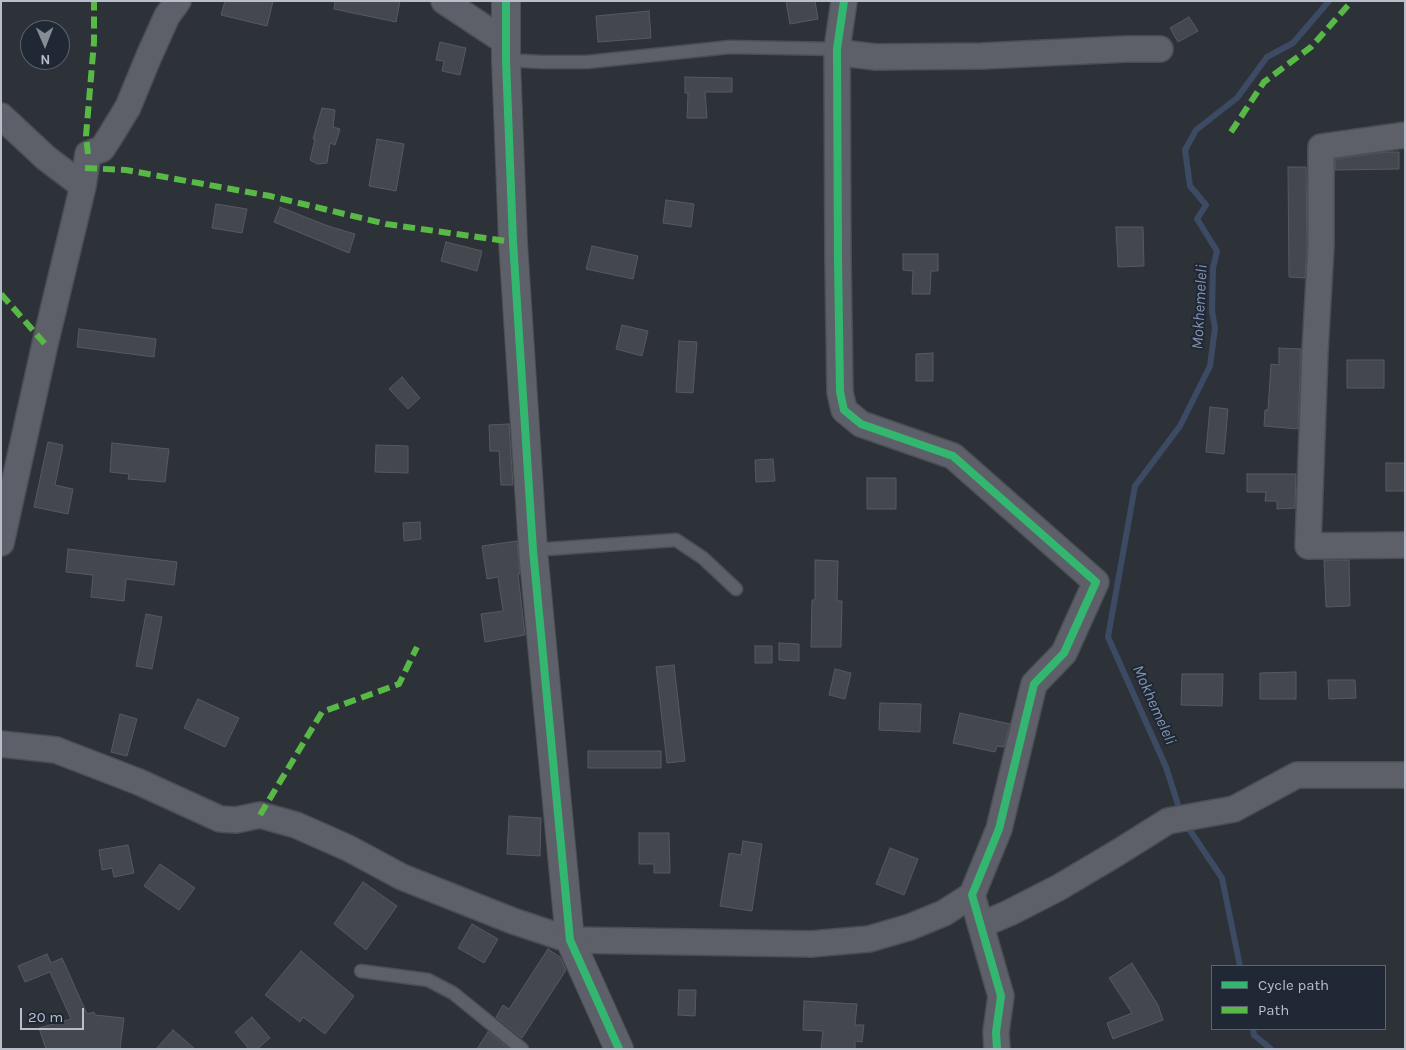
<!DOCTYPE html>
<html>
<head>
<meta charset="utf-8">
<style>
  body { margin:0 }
  #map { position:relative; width:1406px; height:1050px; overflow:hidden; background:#2d3239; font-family:Karla,sans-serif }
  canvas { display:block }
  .frame { position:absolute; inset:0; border:2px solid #b8beca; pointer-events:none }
  .legend { position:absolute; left:1211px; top:965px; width:175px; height:65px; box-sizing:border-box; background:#202835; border:1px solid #5d6471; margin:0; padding:6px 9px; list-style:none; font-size:15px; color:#b8beca }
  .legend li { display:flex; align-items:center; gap:10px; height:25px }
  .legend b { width:25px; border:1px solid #5d6471 }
  .north { position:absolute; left:20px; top:20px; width:50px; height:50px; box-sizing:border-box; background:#202835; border:1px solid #5d6471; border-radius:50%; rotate:179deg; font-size:14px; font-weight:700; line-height:20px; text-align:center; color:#b8beca }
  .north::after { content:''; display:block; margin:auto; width:18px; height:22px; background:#878d97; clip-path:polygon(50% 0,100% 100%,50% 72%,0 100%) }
  .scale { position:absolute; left:20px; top:1008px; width:64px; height:22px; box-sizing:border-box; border:2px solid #b8beca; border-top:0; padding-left:6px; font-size:15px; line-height:18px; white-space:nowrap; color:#b8beca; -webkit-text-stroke:4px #202835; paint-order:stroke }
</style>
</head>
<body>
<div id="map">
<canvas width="1406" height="1050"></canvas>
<div class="frame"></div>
<ul class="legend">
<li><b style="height:6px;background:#33b770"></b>Cycle path</li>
<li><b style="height:6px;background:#58b947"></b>Path</li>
</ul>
<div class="north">N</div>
<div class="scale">20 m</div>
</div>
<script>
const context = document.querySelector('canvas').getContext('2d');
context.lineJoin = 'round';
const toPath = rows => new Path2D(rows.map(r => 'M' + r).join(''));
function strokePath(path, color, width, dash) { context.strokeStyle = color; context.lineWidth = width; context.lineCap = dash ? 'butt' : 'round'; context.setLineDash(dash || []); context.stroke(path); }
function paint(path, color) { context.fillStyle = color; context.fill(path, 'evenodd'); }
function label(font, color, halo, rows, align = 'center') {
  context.font = font + ' Karla,sans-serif'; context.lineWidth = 4; context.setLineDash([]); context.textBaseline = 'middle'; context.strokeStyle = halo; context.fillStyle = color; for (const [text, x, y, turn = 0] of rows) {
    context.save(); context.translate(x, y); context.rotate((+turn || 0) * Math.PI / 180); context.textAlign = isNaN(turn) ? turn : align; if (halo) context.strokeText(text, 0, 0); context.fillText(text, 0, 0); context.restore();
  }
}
const stream = toPath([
  [1181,814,1166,767,1108,637,1135,486,1180,426,1210,366,1215,328,1212,311,1213,268,1217,251,1197,219,1206,205,1190,186,1185,150,1196,130,1237,98,1267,57,1293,43,1329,1],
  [1185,823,1222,878,1240,966],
  [1253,1029,1254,1035,1271,1049]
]);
const building = toPath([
  [225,1,273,1,267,26,221,15,225,1],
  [335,1,400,1,396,22,334,9,335,1],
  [786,1,815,1,818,19,790,24,786,1],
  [649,11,651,38,598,42,596,16,649,11],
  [1189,17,1198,31,1178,42,1170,28,1189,17],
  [440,42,466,48,460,75,442,71,444,61,436,60,440,42],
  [685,77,732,78,732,92,705,92,707,118,687,118,688,93,685,93,685,77],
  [322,108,335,110,333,127,340,129,335,145,330,143,327,163,318,164,310,160,315,139,313,139,322,108],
  [377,139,404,144,396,191,369,186,377,139],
  [1386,152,1399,152,1399,169,1335,170,1335,159,1386,152],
  [1288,167,1306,167,1307,246,1305,278,1289,277,1288,167],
  [666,200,694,204,691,227,663,223,666,200],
  [216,204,247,209,242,233,212,228,216,204],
  [280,207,328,226,355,234,349,253,274,222,280,207],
  [1116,227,1143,227,1144,266,1118,267,1116,227],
  [446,242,482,251,477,271,441,261,446,242],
  [592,246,638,256,633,279,586,269,592,246],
  [903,254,938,254,938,271,931,271,930,294,912,294,913,271,903,270,903,254],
  [622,325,648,331,642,356,616,349,622,325],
  [79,329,156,339,154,357,77,347,79,329],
  [679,341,697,342,693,393,676,392,679,341],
  [1279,348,1301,349,1298,429,1264,426,1265,410,1268,410,1271,364,1279,365,1279,348],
  [933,353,933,381,916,381,916,354,933,353],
  [1347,360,1384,360,1384,388,1347,388,1347,360],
  [402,377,420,398,408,409,389,389,402,377],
  [1210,407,1228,409,1224,454,1206,452,1210,407],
  [509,424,513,485,501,485,499,451,490,451,489,425,509,424],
  [48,442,63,445,55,485,73,489,68,514,34,507,48,442],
  [112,443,169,449,165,482,128,479,129,474,110,472,112,443],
  [376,445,408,446,408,473,375,472,376,445],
  [773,459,775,481,756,482,755,460,773,459],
  [1386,463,1405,463,1405,491,1386,491,1386,463],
  [1247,474,1296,474,1295,508,1277,509,1277,501,1265,501,1266,492,1247,492,1247,474],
  [867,478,896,478,896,509,867,509,867,478],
  [420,522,421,539,404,541,403,523,420,522],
  [517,541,520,574,518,574,525,635,485,642,481,614,503,611,498,577,487,579,482,546,517,541],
  [68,549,177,562,174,585,126,579,124,601,91,597,93,575,66,572,68,549],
  [815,560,838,561,837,601,842,601,841,647,811,647,812,600,815,600,815,560],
  [1324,560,1349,560,1350,606,1326,607,1324,560],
  [146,614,162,617,152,669,136,666,146,614],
  [779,643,799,644,799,661,779,660,779,643],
  [755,646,772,646,772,663,755,663,755,646],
  [674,665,685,761,667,763,656,667,674,665],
  [835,669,851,673,845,699,829,695,835,669],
  [1296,672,1296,699,1260,699,1260,673,1296,672],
  [1182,674,1223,674,1222,706,1181,705,1182,674],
  [1328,680,1355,680,1356,698,1329,699,1328,680],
  [198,699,239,718,225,747,184,728,198,699],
  [880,703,921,704,920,732,879,730,880,703],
  [960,713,1010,724,1004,747,997,746,995,752,953,743,960,713],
  [120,714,137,719,127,756,111,752,120,714],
  [588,751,661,751,661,768,588,768,588,751],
  [509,816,541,818,540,856,507,854,509,816],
  [639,833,669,833,670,873,654,873,654,864,639,864,639,833],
  [743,841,762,844,752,911,720,906,729,853,741,855,743,841],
  [128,845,134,873,114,877,112,868,102,870,99,850,128,845],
  [890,848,918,859,904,895,876,884,890,848],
  [160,864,195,888,179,910,144,886,160,864],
  [363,882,397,906,366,950,334,924,363,882],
  [472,924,498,939,484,963,458,948,472,924],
  [548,949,560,957,566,970,522,1038,496,1017,503,1005,509,1009,548,949],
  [301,951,354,996,325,1034,303,1017,300,1022,265,995,301,951],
  [47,954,51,963,62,958,87,1014,94,1012,95,1015,124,1018,120,1049,46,1049,39,1028,71,1019,50,972,25,982,18,966,47,954],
  [1132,963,1158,1005,1163,1020,1113,1039,1107,1023,1132,1013,1109,978,1132,963],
  [679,990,696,990,695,1016,678,1015,679,990],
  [804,1001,857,1004,855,1025,864,1025,862,1042,855,1041,855,1049,821,1049,823,1031,803,1030,804,1001],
  [252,1017,270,1038,257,1049,249,1049,235,1032,252,1017],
  [173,1030,195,1049,156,1049,173,1030],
  [488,1032,509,1049,477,1049,488,1032]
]);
const service = toPath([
  [506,60,542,62,587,62,730,47,837,49],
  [533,550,676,540,703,558,736,589],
  [361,971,428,980,453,993,522,1049]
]);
const minor = toPath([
  [444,1,506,42],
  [844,1,837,49,838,260,840,392,844,410,861,424,953,456,1096,582,1064,653,1034,684,999,829,972,895,1001,996,996,1032,997,1049],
  [837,49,850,54,876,57,982,56,1126,49,1160,49],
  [1,116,46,158,83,186],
  [1405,135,1321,147,1321,246,1315,351,1308,546,1405,545],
  [1,543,45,344,83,186,88,154,102,149,111,135,128,107,149,56,167,16,178,1],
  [1,744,56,750,139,782,220,819,236,820,260,815,296,825,348,848,402,877,513,921,570,940,811,944,869,939,910,927,944,913,972,895],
  [981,925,1009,913,1058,888,1117,853,1168,821,1234,809,1297,775,1405,775]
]);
const tertiary = toPath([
  [506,1,506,60,513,242,533,550,570,940,619,1049]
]);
const quiet = toPath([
  [1231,132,1264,82,1311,47,1352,1],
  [88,154,86,136,94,42,94,1],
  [85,168,126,170,270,196,386,224,513,242],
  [1,294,45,344],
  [260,815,322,712,399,684,417,647]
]);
const cycleway = toPath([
  [506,1,506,60,513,242,533,550,570,940,619,1049],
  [844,1,837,49,838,260,840,392,844,410,861,424,953,456,1096,582,1064,653,1034,684,999,829,972,895,1001,996,996,1032,997,1049]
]);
const waterNames = [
  ["Mokhemeleli",1200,307,-87],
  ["Mokhemeleli",1154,705,66]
];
strokePath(stream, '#3c4b63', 6);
paint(building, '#44484e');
strokePath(building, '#555a61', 1);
strokePath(service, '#4b4e54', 15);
strokePath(minor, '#4b4e54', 28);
strokePath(tertiary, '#4b4e54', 30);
strokePath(service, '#5d6068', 12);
strokePath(minor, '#5d6068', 25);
strokePath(tertiary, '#5d6068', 28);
strokePath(quiet, '#58b947', 6, [12, 6]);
strokePath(cycleway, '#33b770', 8);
label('italic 16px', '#8194af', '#202835', waterNames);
</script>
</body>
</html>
